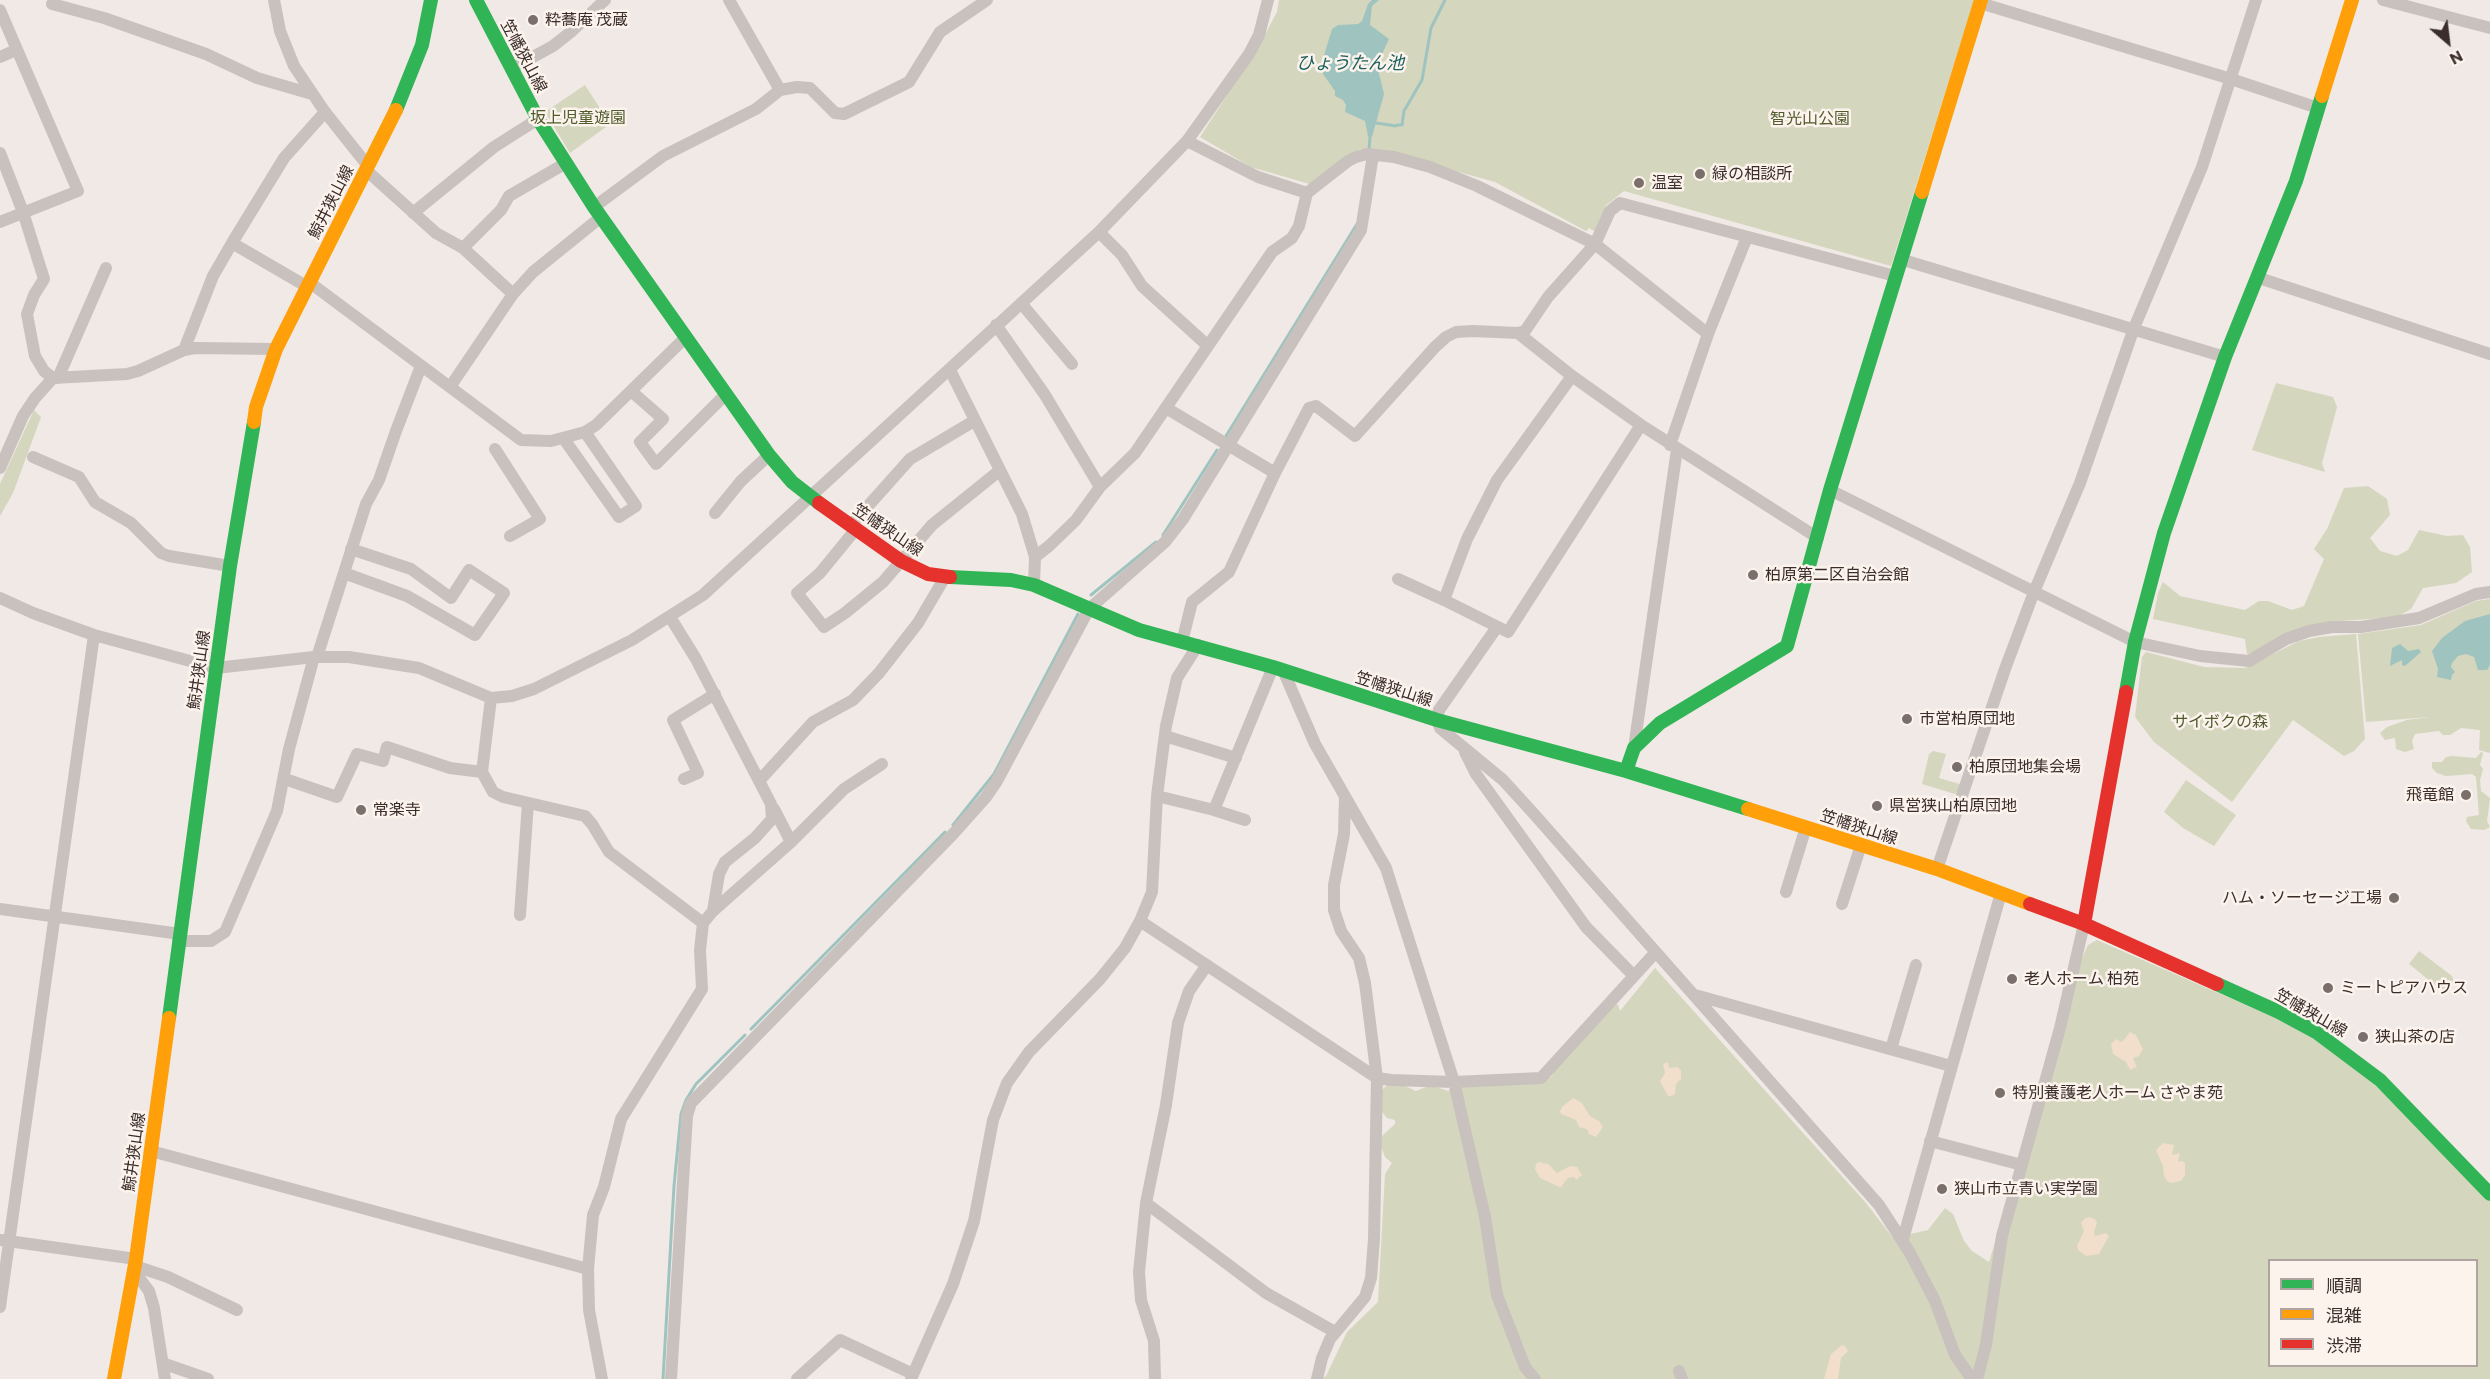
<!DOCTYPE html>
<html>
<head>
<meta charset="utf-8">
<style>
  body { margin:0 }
  #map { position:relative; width:2490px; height:1379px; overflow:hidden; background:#f0e9e5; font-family:Commissioner,"Noto Sans JP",sans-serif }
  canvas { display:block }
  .legend { position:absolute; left:2268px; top:1259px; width:210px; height:108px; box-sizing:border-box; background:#fcf3ed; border:2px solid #afa49f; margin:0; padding:8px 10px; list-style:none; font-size:18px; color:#3b2d2a }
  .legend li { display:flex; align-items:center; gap:12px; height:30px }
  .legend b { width:30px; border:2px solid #afa49f }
  .north { position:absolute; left:2418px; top:12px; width:60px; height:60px; -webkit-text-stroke:4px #fcf3ed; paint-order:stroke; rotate:152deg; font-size:16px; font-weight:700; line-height:24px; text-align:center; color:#3b2d2a }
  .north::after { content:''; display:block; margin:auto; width:21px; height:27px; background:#3b2d2a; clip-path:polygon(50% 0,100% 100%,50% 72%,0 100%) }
</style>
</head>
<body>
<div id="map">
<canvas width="2490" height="1379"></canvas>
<ul class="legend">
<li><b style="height:8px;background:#30b455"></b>順調</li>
<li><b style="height:8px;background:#ff9f0a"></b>混雑</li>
<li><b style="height:8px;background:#e5322d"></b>渋滞</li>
</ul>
<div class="north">N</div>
</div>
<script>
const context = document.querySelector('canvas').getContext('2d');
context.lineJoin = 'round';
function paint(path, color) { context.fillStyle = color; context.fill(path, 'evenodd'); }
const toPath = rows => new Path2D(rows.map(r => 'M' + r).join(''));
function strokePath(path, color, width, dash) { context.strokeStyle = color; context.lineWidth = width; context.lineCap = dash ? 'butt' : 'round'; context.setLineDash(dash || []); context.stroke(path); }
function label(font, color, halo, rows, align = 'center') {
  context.font = font + ' Commissioner,"Noto Sans JP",sans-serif'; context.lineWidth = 5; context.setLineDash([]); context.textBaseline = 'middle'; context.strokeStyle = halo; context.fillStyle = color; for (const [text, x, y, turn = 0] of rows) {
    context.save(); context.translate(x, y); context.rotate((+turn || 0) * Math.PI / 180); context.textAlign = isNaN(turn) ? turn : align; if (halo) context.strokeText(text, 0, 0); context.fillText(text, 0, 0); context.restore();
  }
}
const green = toPath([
  [1279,0,1974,0,1891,266,1624,191,1605,206,1608,211,1596,232,1589,228,1586,231,1495,182,1390,153,1360,149,1313,185,1251,167,1200,137,1259,46,1277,12],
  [585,85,610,124,570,153,545,112],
  [2276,383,2333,397,2337,407,2322,463,2325,472,2252,450],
  [34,410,41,417,13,493,0,516,0,484],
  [2368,486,2387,499,2390,515,2370,538,2380,551,2397,556,2408,550,2419,530,2447,536,2463,535,2470,547,2472,572,2456,583,2423,588,2411,609,2397,617,2326,622,2257,652,2247,654,2245,639,2153,619,2158,593,2163,582,2180,596,2245,610,2259,601,2268,601,2292,610,2304,606,2324,559,2314,549,2327,529,2344,488],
  [2490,599,2490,753,2479,750,2480,730,2461,728,2450,735,2443,735,2439,731,2415,734,2412,741,2414,749,2405,752,2396,749,2395,738,2385,740,2380,733,2387,727,2407,720,2430,717,2366,722,2358,634,2421,625,2476,601],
  [2356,634,2365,739,2354,751,2344,756,2293,720,2232,802,2154,742,2135,717,2142,657,2146,652,2204,667,2245,668,2299,641,2319,637],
  [1933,751,1946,754,1939,778,1963,785,1955,794,1922,784,1929,754],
  [2481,752,2483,753,2480,765,2483,769,2480,780,2481,791,2490,798,2487,821,2490,827,2484,830,2471,829,2466,821,2467,817,2479,815,2476,777,2472,774,2446,776,2437,773,2432,768,2432,762,2442,762,2446,757,2452,756,2476,758],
  [2186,780,2236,815,2214,846,2183,828,2164,812],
  [2097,940,2280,1020,2332,1049,2369,1079,2490,1202,2490,1379,1321,1379,1326,1376,1347,1332,1378,1302,1385,1174,1392,1163,1385,1157,1381,1146,1382,1136,1395,1124,1395,1120,1387,1118,1380,1109,1381,1091,1388,1084,1401,1084,1416,1091,1431,1085,1448,1091,1459,1086,1542,1081,1552,1076,1555,1068,1614,1003,1618,1005,1620,1011,1655,968,1866,1203,1893,1238,1928,1230,1945,1208,1953,1214,1964,1241,1972,1251,1989,1262,2080,963,2088,945],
  [2270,1260,2476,1260,2476,1366,2270,1366],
  [2419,951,2452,976,2454,981,2447,990,2440,989,2409,964]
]);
const sand = toPath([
  [2130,1032,2136,1035,2143,1049,2139,1056,2133,1058,2137,1067,2130,1070,2126,1062,2113,1054,2111,1044,2116,1039,2121,1042,2124,1040],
  [1668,1062,1669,1068,1678,1067,1681,1071,1681,1079,1676,1084,1675,1094,1671,1096,1668,1096,1660,1081,1665,1073,1663,1064],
  [1573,1098,1582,1103,1590,1116,1599,1121,1603,1127,1596,1137,1589,1134,1587,1129,1579,1127,1576,1120,1561,1114,1560,1111,1563,1106],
  [2163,1143,2174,1145,2172,1155,2180,1153,2178,1162,2182,1161,2185,1163,2185,1175,2181,1181,2171,1183,2167,1181,2164,1176,2163,1166,2156,1150],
  [1539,1162,1548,1164,1557,1173,1570,1166,1577,1167,1582,1175,1576,1180,1574,1177,1568,1178,1561,1187,1557,1186,1540,1178,1535,1169,1536,1164],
  [2089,1217,2095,1219,2097,1223,2094,1232,2095,1236,2106,1233,2109,1236,2099,1254,2086,1256,2078,1250,2077,1246,2084,1231,2081,1223,2084,1219],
  [1842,1345,1845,1346,1848,1351,1841,1358,1838,1379,1824,1379,1831,1354]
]);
const water = toPath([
  [1372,0,1379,0,1372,6,1370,25,1389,39,1377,65,1384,94,1372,137,1368,136,1365,121,1345,112,1346,105,1343,100,1335,96,1335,91,1323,74,1322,62,1332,29,1338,25,1358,24,1362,21,1368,4],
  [2490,614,2490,665,2487,670,2478,670,2474,657,2466,654,2458,656,2452,663,2451,667,2455,672,2452,675,2451,680,2437,677,2438,669,2432,651,2442,638,2465,621],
  [2400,644,2408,651,2419,649,2421,652,2405,666,2402,665,2402,660,2390,666,2392,648]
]);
const stream = toPath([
  [1376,123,1396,126],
  [1397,125,1402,125,1404,111,1422,80,1431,28,1445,0],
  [1369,150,1370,136],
  [1226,436,1357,224],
  [1163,535,1217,450],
  [1091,595,1156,542],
  [953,825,994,774,1078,614],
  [751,1029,945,832],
  [663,1379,674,1186,681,1114,686,1100,696,1084,745,1035]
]);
const street = toPath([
  [274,0,280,31,294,66,325,112,368,166],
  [729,0,780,90],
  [2383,0,2490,28],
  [1980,3,2231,79,2318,108],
  [52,4,104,18,206,54,257,78,312,94],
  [0,10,78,191,0,222],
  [0,57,16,50],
  [511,69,553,46,572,31,605,0],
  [1187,141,1258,177,1307,193,1348,161,1356,157,1367,154,1394,157,1430,167,1477,186,1595,244,1610,211,1620,203,1895,276],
  [0,153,23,212,44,279,34,295,27,314,35,356,44,371,53,378],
  [366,170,436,233,463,248,513,294],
  [594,207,663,156,756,109,780,90,797,87,810,88,835,113,844,114,909,82,940,32,987,0],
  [413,213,494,147,538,119],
  [1099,232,1122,255,1142,286,1208,346],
  [232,243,306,286],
  [463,248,501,210,509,196,566,163],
  [1900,259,2225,357],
  [2259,278,2490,354],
  [309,282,521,440,551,441,585,432,596,425,685,338],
  [1021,303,1072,364],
  [996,325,1045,395,1100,487],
  [1518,333,1572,376,1641,425,1818,538],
  [184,350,213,276,232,243,284,158,325,112],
  [950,370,1022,514,1035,557,1034,585],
  [1572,376,1497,480,1467,539,1444,600,1508,632,1641,425],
  [58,378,106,268],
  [450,387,513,294,533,272,601,217],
  [631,391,663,419,640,442,656,464,726,394],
  [1166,408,1275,473],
  [564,439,619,517,636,506,585,432],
  [1670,445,1708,334,1747,237],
  [495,449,540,519,510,536],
  [33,457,79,477,95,502,131,523,161,553,169,556,230,566],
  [0,468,23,416,35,398,53,378,127,374,138,371,184,350,195,348,276,349],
  [1830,490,2135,642,2200,656,2249,661,2286,639,2309,631,2332,627,2361,627,2419,618,2476,594,2490,592],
  [715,513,741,481,769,455],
  [851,525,910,459,974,421],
  [856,529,820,573,797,593,824,627,845,613,883,582,932,525,999,471],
  [1035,557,1049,546,1076,520,1100,487,1135,453,1272,252,1292,238,1299,226,1307,193],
  [344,573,407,596,475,635,504,593,469,570,451,598,411,569,351,549],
  [1398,579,1444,600],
  [0,598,33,613,94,635,216,668,314,657,349,657,419,668,491,698,512,696,534,689,632,640,703,595,1099,232,1187,141,1249,54,1259,35,1268,0],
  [670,617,696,659,771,804,772,819,755,838,725,862,719,874,713,911],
  [1497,627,1439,710,1437,720,1440,728,1503,780,1534,814,1879,1205,1910,1253,1935,1301,1955,1355,1972,1379],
  [1182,642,1192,602,1229,572,1275,473,1309,408,1316,406,1355,436,1435,347,1446,337,1456,332,1473,331,1518,333,1525,331,1548,297,1595,244,1708,334],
  [1198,645,1177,678,1166,726,1157,796,1214,810,1273,667],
  [317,657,366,504,379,480,396,431,421,366],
  [1283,670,1315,744,1386,868,1454,1082,1485,1217,1497,1295,1525,1367,1535,1379],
  [491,698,482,772,493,792,503,797,585,816,592,824,609,852,703,923],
  [1165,736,1236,758],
  [1634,748,1677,449],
  [1465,752,1476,774,1586,927,1634,976],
  [285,779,337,797,357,754,383,761,387,747,450,768,482,772],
  [684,779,698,773,673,720,715,694],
  [759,781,813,722,853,700,879,673,918,623,945,577],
  [774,809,791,842],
  [1214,810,1245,820],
  [1937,869,2005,669,2034,592,2080,483,2134,328,2202,167,2256,0],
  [1786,892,1806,827],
  [1842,904,1861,845],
  [0,909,180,934],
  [520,915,528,803],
  [1140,921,1377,1078,1391,1080,1454,1082,1541,1078,1655,953],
  [178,941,211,941,225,932,277,811,289,749,314,657],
  [1695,995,1951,1066],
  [1891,1049,1916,965],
  [1930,1141,2022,1165],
  [151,1151,588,1269],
  [1146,1203,1266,1293,1335,1332],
  [1903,1239,2001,893],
  [1,1240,136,1259],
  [135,1266,168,1277,237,1310],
  [134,1271,149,1291,154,1308,165,1379],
  [0,1307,94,635],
  [165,1364,208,1379],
  [1679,1371,1682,1379],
  [602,1379,589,1310,588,1269,593,1215,604,1187,621,1119,702,989,700,950,703,923,713,911,791,842,844,789,882,764],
  [671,1379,687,1116,691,1103,954,833,986,797,997,781,1089,609,1165,542,1183,519,1361,230,1373,155],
  [797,1379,840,1340,913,1374],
  [911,1379,953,1284,974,1221,993,1120,1007,1083,1029,1052,1100,979,1125,948,1140,921,1152,892,1157,796],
  [1155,1379,1154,1341,1141,1300,1139,1272,1146,1203,1166,1105,1178,1023,1189,991,1207,965],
  [1317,1379,1322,1358,1330,1339,1365,1297,1371,1278,1374,1239,1377,1078,1365,983,1359,958,1341,931,1334,910,1334,885,1344,834,1345,797],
  [1977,1379,1986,1345,2002,1236,2060,1028,2084,924]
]);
const fast = toPath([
  [476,0,538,119,594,207,769,455,792,482,819,503],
  [396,110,422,45,431,0],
  [950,577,1011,580,1034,585,1139,630,1273,667,1437,720,1626,771,1748,809],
  [2126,692,2135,642,2164,533,2225,357,2296,181,2322,96],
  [1626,771,1634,748,1660,723,1787,646,1830,490,1922,192],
  [2217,984,2279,1012,2316,1032,2380,1080,2490,1194],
  [169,1018,230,566,254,422]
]);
const slow = toPath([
  [2322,96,2352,0],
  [1922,192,1981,0],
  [254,422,256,407,276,349,396,110],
  [1748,809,1937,869,2030,904],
  [114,1379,136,1259,169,1018]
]);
const jam = toPath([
  [819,503,901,561,928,574,950,577],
  [2030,904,2084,924,2217,984],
  [2084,924,2126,692]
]);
const markers = [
  [533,20,6,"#7a6f6b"],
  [1700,174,6,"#7a6f6b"],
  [1639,183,6,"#7a6f6b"],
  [1753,575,6,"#7a6f6b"],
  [1907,719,6,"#7a6f6b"],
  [1957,767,6,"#7a6f6b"],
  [2466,795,6,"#7a6f6b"],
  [1877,806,6,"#7a6f6b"],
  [361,810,6,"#7a6f6b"],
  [2394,898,6,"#7a6f6b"],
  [2012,979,6,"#7a6f6b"],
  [2328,988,6,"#7a6f6b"],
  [2363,1037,6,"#7a6f6b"],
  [2000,1093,6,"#7a6f6b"],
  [1942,1189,6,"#7a6f6b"]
];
const poiNames = [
  ["粋蕎庵 茂蔵",545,20],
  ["緑の相談所",1712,174],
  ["温室",1651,183],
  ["柏原第二区自治会館",1765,575],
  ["市営柏原団地",1919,719],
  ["柏原団地集会場",1969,767],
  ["飛竜館",2454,795,"right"],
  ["県営狭山柏原団地",1889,806],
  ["常楽寺",373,810],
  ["ハム・ソーセージ工場",2382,898,"right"],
  ["老人ホーム 柏苑",2024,979],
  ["ミートピアハウス",2340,988],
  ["狭山茶の店",2375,1037],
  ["特別養護老人ホーム さやま苑",2012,1093],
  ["狭山市立青い実学園",1954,1189]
];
const streetNames = [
  ["笠幡狭山線",524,56,62],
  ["鯨井狭山線",331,202,-63],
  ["笠幡狭山線",888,530,34],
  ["鯨井狭山線",199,670,-82],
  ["笠幡狭山線",1394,689,18],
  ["笠幡狭山線",1859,827,18],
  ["笠幡狭山線",2311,1013,30],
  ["鯨井狭山線",134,1152,-82]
];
const parkNames = [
  ["坂上児童遊園",578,118],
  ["智光山公園",1810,119],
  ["サイボクの森",2220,722]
];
const waterNames = [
  ["ひょうたん池",1350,63]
];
paint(green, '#d4d6be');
paint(sand, '#f1decb');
paint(water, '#9fc4c0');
strokePath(stream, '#9fc4c0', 3);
strokePath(street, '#c9c1bd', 12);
strokePath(fast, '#30b455', 14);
strokePath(slow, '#ff9f0a', 14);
strokePath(jam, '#e5322d', 14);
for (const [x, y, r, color] of markers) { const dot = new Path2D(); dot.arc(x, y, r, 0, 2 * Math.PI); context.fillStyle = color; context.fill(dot); strokePath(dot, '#fcf3ed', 2); }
label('16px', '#3b2d2a', '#fcf3ed', poiNames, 'left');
label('16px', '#3b2d2a', '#fcf3ed', streetNames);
label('16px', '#505c2c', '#fcf3ed', parkNames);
label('italic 18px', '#1c615d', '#fcf3ed', waterNames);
</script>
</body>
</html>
